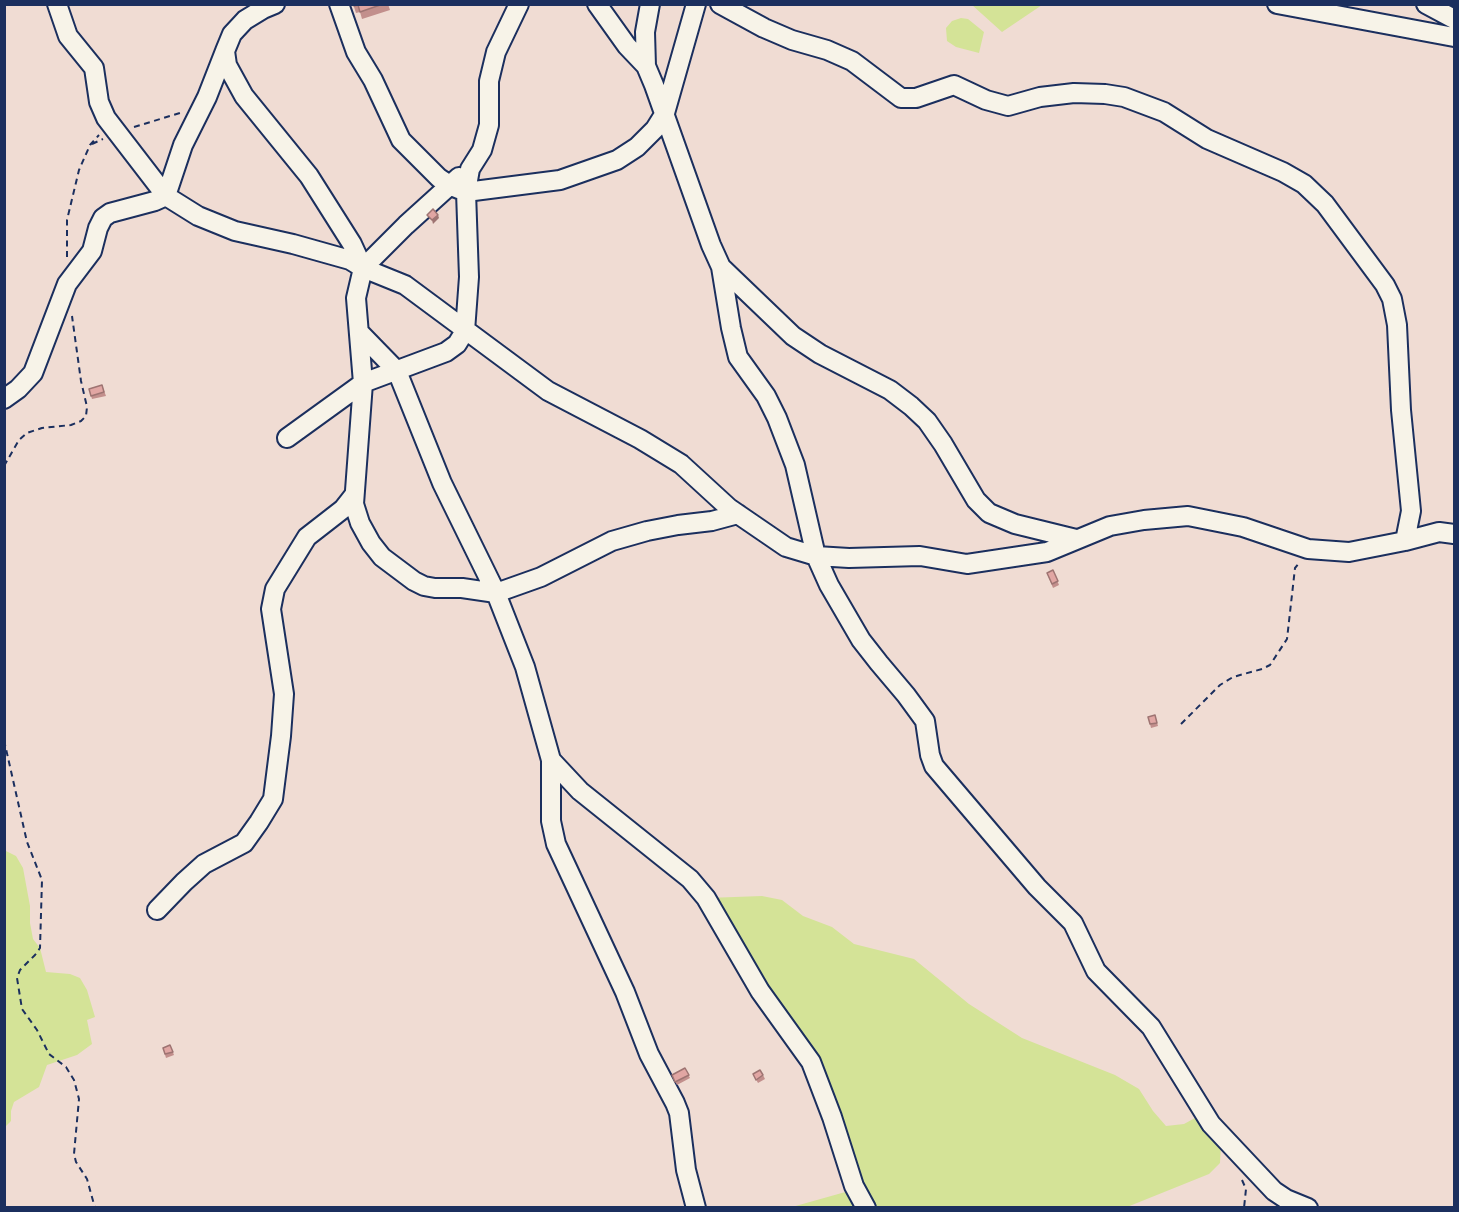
<!DOCTYPE html>
<html>
<head>
<meta charset="utf-8">
<style>
  body { margin:0 }
  #map { position:relative; width:1459px; height:1212px; overflow:hidden; background:#f0dcd3; font-family:Itim,sans-serif }
  canvas { display:block }
  .frame { position:absolute; inset:0; border:6px solid #1b2f5e; pointer-events:none }
</style>
</head>
<body>
<div id="map">
<canvas width="1459" height="1212"></canvas>
<div class="frame"></div>
</div>
<script>
const context = document.querySelector('canvas').getContext('2d');
context.lineJoin = 'round';
function paint(path, color) { context.fillStyle = color; context.fill(path, 'evenodd'); }
const toPath = rows => new Path2D(rows.map(r => 'M' + r).join(''));
function strokePath(path, color, width, dash) { context.strokeStyle = color; context.lineWidth = width; context.lineCap = dash ? 'butt' : 'round'; context.setLineDash(dash || []); context.stroke(path); }
const green = toPath([
  [972,5,1042,5,1002,32],
  [961,18,968,19,984,32,979,53,956,47,947,41,946,28,952,21],
  [6,851,16,856,23,868,30,906,30,923,33,939,40,948,46,972,70,974,80,978,87,990,95,1017,87,1020,92,1044,77,1055,47,1065,39,1087,14,1102,11,1111,11,1121,5,1127,4,852],
  [762,896,782,900,803,916,832,927,854,944,914,959,969,1004,1022,1038,1115,1075,1139,1089,1153,1111,1166,1126,1184,1124,1206,1112,1221,1144,1220,1163,1209,1174,1127,1207,792,1207,856,1189,835,1119,707,898]
]);
const path = toPath([
  [134,127,183,112],
  [92,144,103,139],
  [67,257,67,220,79,170,90,145,99,135],
  [4,466,19,440,27,433,42,428,71,425,81,421,86,416,87,407,81,381,72,316],
  [1181,724,1220,685,1233,677,1262,669,1270,665,1287,639,1295,568,1300,562],
  [4,740,27,842,42,880,40,948,35,955,20,970,17,978,22,1009,37,1030,49,1054,66,1067,74,1080,79,1099,74,1154,76,1162,87,1179,95,1208],
  [1242,1180,1246,1189,1244,1208]
]);
const minor = toPath([
  [57,4,68,36,94,68,99,102,106,118,166,196,198,216,235,231,293,244,350,260,363,268,405,285,548,391,640,439,681,464,729,508,786,547,816,556,849,558,920,556,967,564,1047,552,1110,526,1144,520,1188,516,1243,527,1308,549,1349,552,1405,541,1439,532,1454,534],
  [275,4,263,9,245,20,232,34,225,51,227,65,244,96,309,176,352,244,363,268,406,225,459,177],
  [339,4,356,52,373,80,401,140,439,178,451,186,466,192,560,180,617,160,637,147,655,129,665,113,696,4],
  [597,4,627,46,646,66,654,85,711,245,721,267,731,328,738,357,766,396,777,418,795,465,816,556,829,585,861,640,879,663,906,695,925,721,930,755,934,766,1037,887,1073,923,1096,971,1151,1027,1211,1124,1274,1191,1286,1199,1308,1208],
  [720,4,764,28,792,40,827,50,852,61,901,98,916,98,954,85,986,100,1008,106,1040,97,1074,93,1105,94,1124,97,1164,112,1207,139,1283,172,1304,184,1325,204,1385,285,1392,299,1397,325,1401,410,1411,511,1405,541],
  [1277,4,1454,37],
  [1426,4,1454,19],
  [646,66,645,32,650,4],
  [721,267,793,336,820,354,890,390,911,406,927,421,943,444,976,500,989,513,1015,524,1076,539],
  [363,268,356,298,363,383,354,504,360,523,371,543,382,557,414,581,424,586,435,588,462,588,496,593,541,577,612,541,647,531,678,525,712,521,738,514],
  [359,332,397,371,442,483,496,593,525,667,551,760,551,821,556,844,625,992,649,1054,675,1103,679,1113,686,1170,696,1208],
  [4,399,18,389,33,373,67,284,92,251,98,228,103,218,110,213,155,201,166,196,183,145,207,97,225,51],
  [287,438,363,383,446,352,457,344,465,331,469,277,466,192,470,169,482,150,489,125,489,81,496,52,519,4],
  [551,760,580,791,690,879,706,898,760,991,811,1062,832,1117,854,1186,866,1208],
  [157,910,184,882,204,864,244,843,259,822,273,799,281,736,284,694,271,609,275,589,307,537,343,509,354,495]
]);
const wall = toPath([
  [353,4,388,4,390,10,362,19,360,12,356,13],
  [102,385,106,396,92,399,89,389],
  [1053,570,1059,585,1053,588,1047,573],
  [1156,719,1158,726,1151,728,1150,724],
  [170,1045,174,1055,166,1058,163,1048],
  [685,1068,690,1078,677,1085,672,1075],
  [753,1074,763,1075,765,1079,758,1083]
]);
const shadedWall = toPath([
  [438,215,439,218,433,224,432,220]
]);
const building = toPath([
  [353,4,383,4,360,12,358,5,354,6,353,4],
  [433,209,438,215,432,220,427,215,433,209],
  [102,385,104,392,91,396,89,389,102,385],
  [1053,570,1058,581,1052,584,1047,573,1053,570],
  [1155,715,1157,723,1150,724,1148,717,1155,715],
  [170,1045,173,1052,165,1054,163,1048,170,1045],
  [685,1068,689,1075,675,1082,672,1075,685,1068],
  [760,1070,763,1075,756,1080,753,1074,760,1070]
]);
paint(green, '#d4e397');
strokePath(minor, '#1b2f5e', 22);
strokePath(path, '#1b2f5e', 2, [6, 4.5]);
strokePath(minor, '#f7f3e8', 18);
paint(wall, '#c28f8c');
paint(shadedWall, '#9e7472');
paint(building, '#e1a6a3');
strokePath(building, '#9e7472', 1.5);
</script>
</body>
</html>
